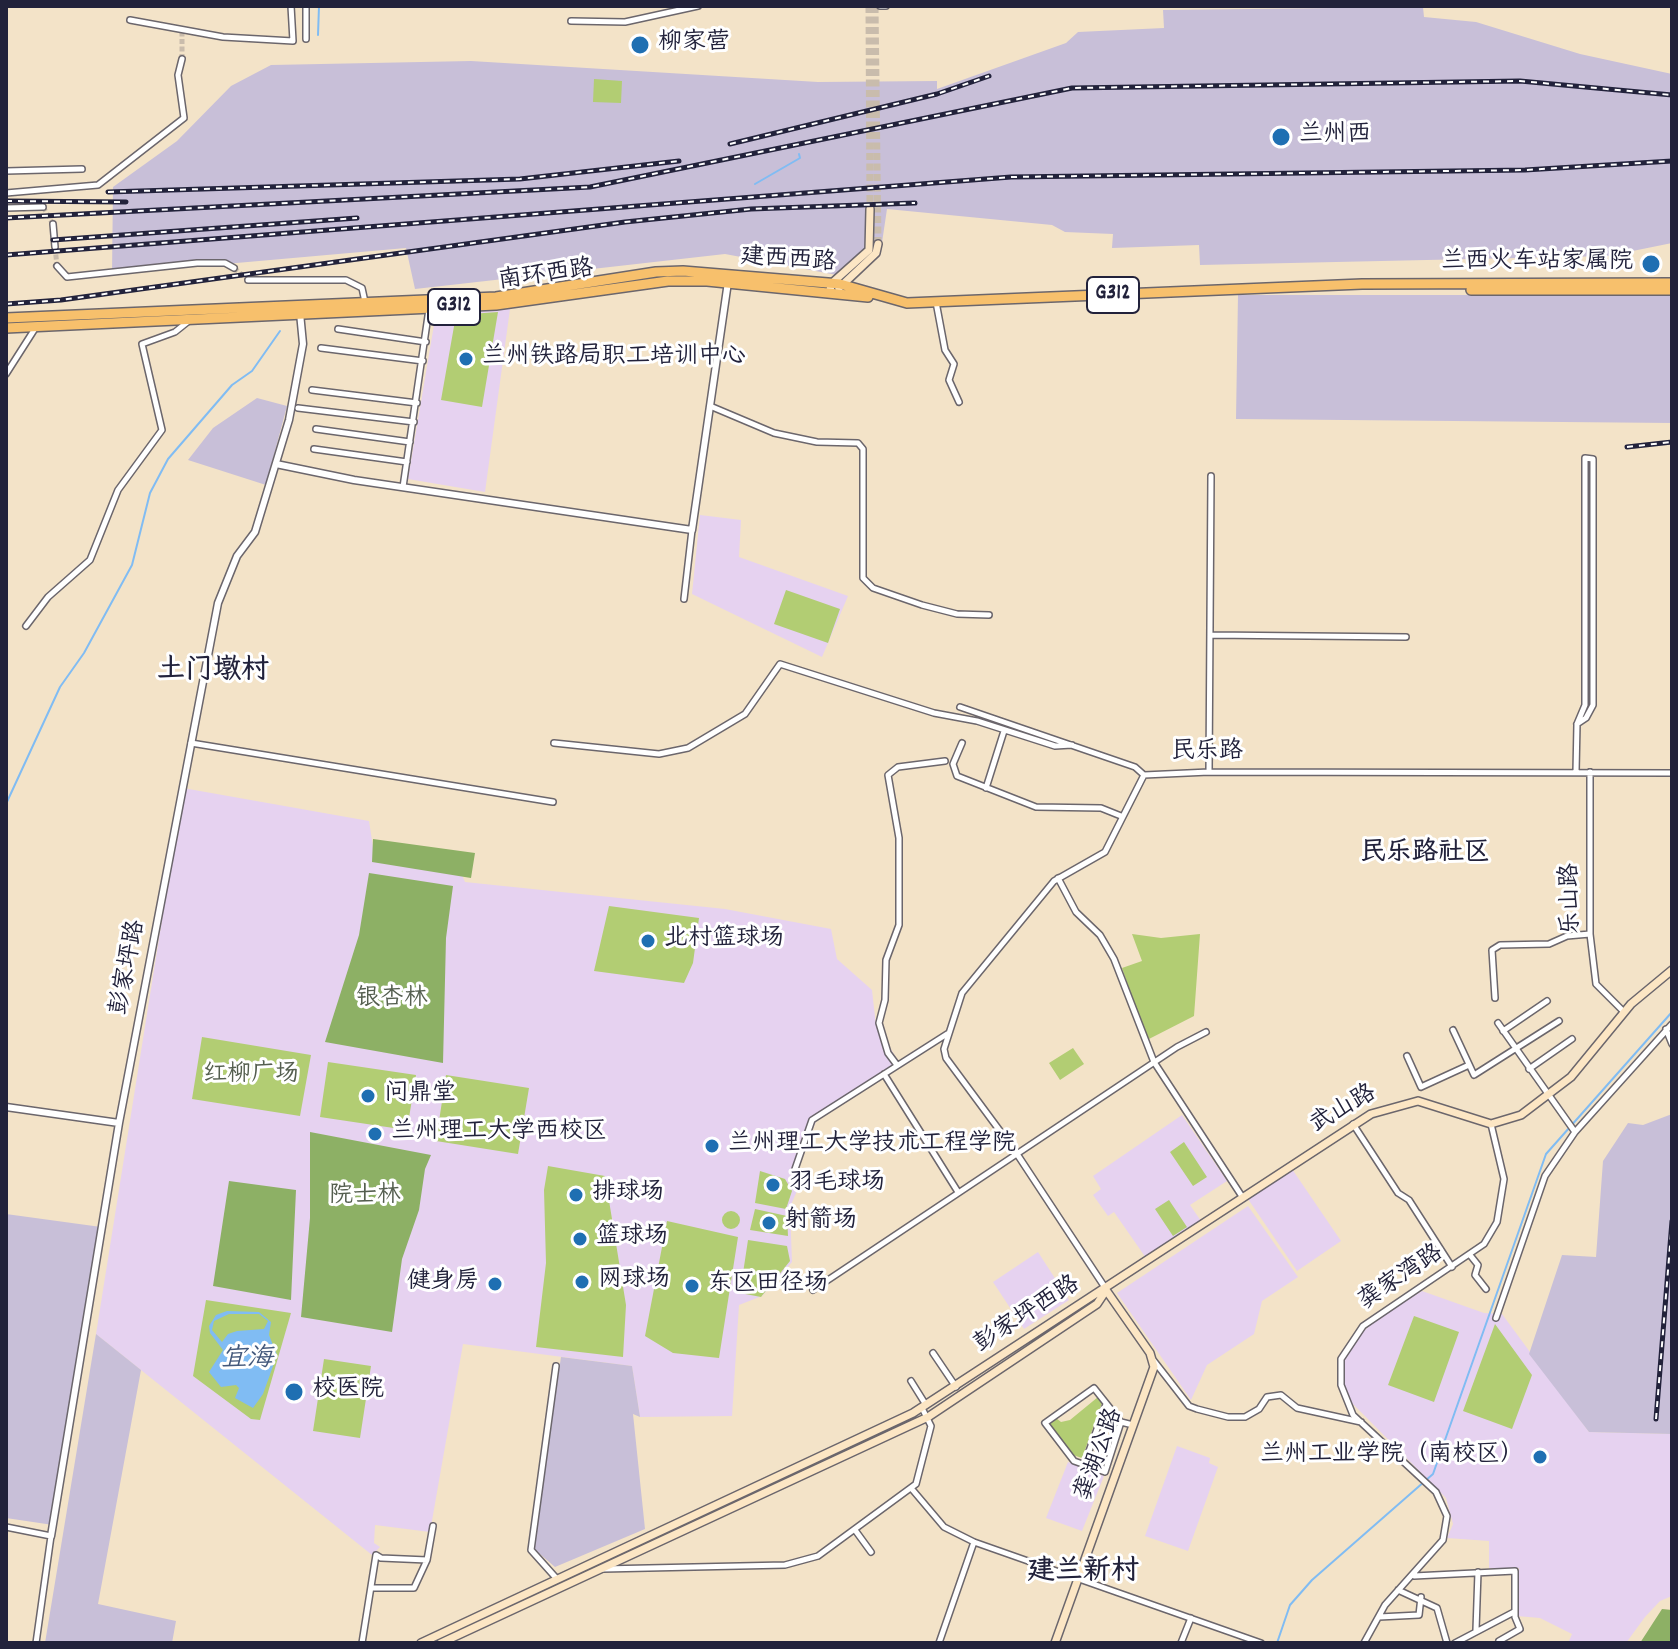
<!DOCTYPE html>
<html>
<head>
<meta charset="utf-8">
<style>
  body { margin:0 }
  #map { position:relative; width:1678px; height:1649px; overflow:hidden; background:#f3e3c8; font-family:Dekko,sans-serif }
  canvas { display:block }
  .frame { position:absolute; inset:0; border:8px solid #22223b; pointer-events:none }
</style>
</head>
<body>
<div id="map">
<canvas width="1678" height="1649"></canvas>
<div class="frame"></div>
</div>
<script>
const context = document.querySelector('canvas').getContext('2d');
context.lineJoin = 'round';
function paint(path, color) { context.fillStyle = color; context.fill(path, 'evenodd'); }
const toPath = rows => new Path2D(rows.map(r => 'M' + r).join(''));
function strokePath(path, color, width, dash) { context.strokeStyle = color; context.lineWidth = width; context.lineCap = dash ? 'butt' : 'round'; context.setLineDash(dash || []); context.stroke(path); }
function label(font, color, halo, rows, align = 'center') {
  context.font = font + ' Dekko,"LXGW WenKai TC",sans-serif'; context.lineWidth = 6; context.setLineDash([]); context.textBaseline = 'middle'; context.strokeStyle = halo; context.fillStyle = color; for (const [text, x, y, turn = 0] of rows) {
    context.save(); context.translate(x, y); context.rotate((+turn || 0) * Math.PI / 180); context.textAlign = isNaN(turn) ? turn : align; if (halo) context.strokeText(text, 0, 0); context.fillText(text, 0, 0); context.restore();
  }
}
const built = toPath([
  [510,309,485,492,408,479,436,313],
  [700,515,741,520,739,557,848,596,822,657,692,594],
  [183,788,369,821,375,860,462,875,465,882,725,909,831,929,837,959,872,990,876,1026,899,1062,818,1117,791,1179,797,1191,790,1207,792,1262,762,1296,739,1305,732,1416,640,1417,632,1366,463,1344,430,1532,375,1525,374,1543,380,1547,372,1555,96,1334],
  [1182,1115,1227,1181,1190,1205,1201,1221,1146,1258,1114,1212,1108,1216,1093,1195,1101,1189,1093,1176],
  [1292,1169,1341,1241,1297,1271,1248,1199],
  [1248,1206,1298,1277,1262,1301,1254,1334,1207,1365,1191,1400,1117,1293],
  [1038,1252,1069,1300,1024,1329,993,1282],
  [1422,1291,1484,1313,1502,1314,1589,1432,1672,1434,1672,1596,1660,1601,1645,1617,1626,1643,1568,1643,1572,1634,1540,1618,1517,1616,1519,1568,1489,1568,1489,1541,1447,1538,1453,1524,1446,1498,1350,1401,1343,1381,1343,1362,1354,1340,1377,1319],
  [1177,1446,1210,1458,1209,1463,1218,1467,1188,1551,1145,1536],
  [1068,1462,1104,1476,1082,1531,1046,1518]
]);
const industrial = toPath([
  [1423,7,1424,17,1476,22,1580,54,1672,74,1672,243,1608,256,1200,265,1199,245,1112,248,1113,234,1065,232,1052,225,887,209,880,256,853,278,725,254,415,289,406,248,112,274,113,187,177,141,231,86,271,65,471,61,818,82,937,81,937,89,1066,43,1078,32,1164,28,1163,10],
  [1238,295,1672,295,1672,423,1236,419],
  [257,398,287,406,266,485,188,460,213,428],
  [1672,1114,1672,1434,1589,1432,1529,1354,1562,1255,1596,1257,1603,1161,1628,1123,1643,1125],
  [6,1214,101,1227,53,1525,6,1518],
  [96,1334,141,1370,98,1604,176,1621,172,1643,45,1643],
  [561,1357,632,1366,640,1417,633,1414,645,1529,555,1567,533,1548]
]);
const green = toPath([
  [594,79,622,81,621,103,593,102],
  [498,312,482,407,441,400,456,315],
  [786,590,840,609,828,643,774,624],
  [609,906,699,918,693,963,684,983,594,971],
  [1132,934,1161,938,1200,934,1194,1016,1147,1040,1122,968,1142,961],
  [202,1037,311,1055,300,1116,192,1099],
  [1073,1048,1084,1064,1060,1080,1049,1063],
  [328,1062,416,1075,407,1130,320,1117],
  [446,1075,529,1088,518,1154,436,1141],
  [1184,1142,1207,1177,1193,1186,1170,1152],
  [548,1166,605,1176,626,1305,623,1357,536,1347,546,1263,544,1190],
  [760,1171,785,1179,792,1191,786,1209,755,1203],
  [1169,1200,1187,1227,1173,1236,1155,1209],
  [755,1209,787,1216,788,1236,750,1230],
  '722 1220a9 9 0 1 1 18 0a9 9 0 1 1-18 0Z',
  [667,1221,738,1237,719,1358,673,1353,645,1336],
  [748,1240,787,1246,790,1261,761,1297,740,1293],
  [206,1300,291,1313,260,1420,251,1419,193,1376],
  [1414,1316,1459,1332,1434,1402,1388,1385],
  [1495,1324,1532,1375,1512,1429,1463,1411],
  [324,1359,371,1366,360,1438,313,1431],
  [1098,1397,1102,1403,1082,1458,1070,1454,1048,1424,1056,1418,1061,1422,1070,1420]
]);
const forest = toPath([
  [373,839,475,853,471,878,372,862],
  [369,873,453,886,446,938,443,1063,325,1042,359,935],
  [310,1132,431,1155,425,1169,419,1210,402,1259,392,1332,301,1317,310,1218],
  [229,1181,296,1190,291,1300,213,1286],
  [1662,1609,1672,1610,1672,1643,1640,1643]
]);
const water = toPath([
  [227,1311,259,1312,271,1322,269,1335,277,1355,263,1394,253,1408,235,1398,239,1388,236,1385,221,1387,209,1372,223,1350,210,1333,209,1326,216,1315],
  [229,1314,259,1314,268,1321,264,1329,237,1331,228,1334,222,1342,212,1330,214,1321]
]);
const stream = toPath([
  [318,35,319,6],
  [755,184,800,158,799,154],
  [6,804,60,687,84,653,132,565,150,493,168,459,232,385,252,371,280,331],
  [1277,1643,1290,1605,1312,1580,1433,1474,1546,1154,1672,1012]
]);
const minorTunnel = toPath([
  [182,59,182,32],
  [43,207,53,224],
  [55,247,57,266],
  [234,268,248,280]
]);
const secondaryTunnel = toPath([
  [869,6,870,209],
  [875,6,878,244]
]);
const minor = toPath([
  [306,6,306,39],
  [880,6,886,6],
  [130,20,223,37,293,41,291,6],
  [571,21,625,22,698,6],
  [6,171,82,169],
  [6,193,98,185,184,118,178,75,182,59],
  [6,208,43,207],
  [53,224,55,247],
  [57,266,67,277,197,263,225,263,234,268],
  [248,280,346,280,362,288,365,302],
  [936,302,945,350,954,364,949,380,959,402],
  [338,329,426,342],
  [321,348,423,361],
  [6,374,36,327],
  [312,390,417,403],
  [710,406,774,433,817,442,858,443,863,449,863,578,873,588,922,605,957,614,989,615],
  [298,408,414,422],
  [316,429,410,442],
  [314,449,407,462],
  [403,487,429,309],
  [684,599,692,530],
  [26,626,48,597,90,560,118,490,162,430,142,344,175,332,190,320],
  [1210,635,1406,637],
  [960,707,1135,767,1144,775],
  [191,743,553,802],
  [554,743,659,754,688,748,745,714,780,664,934,713,977,721,1055,746,1072,745],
  [962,743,953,764,957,776,1036,807,1101,808,1121,816],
  [1209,772,1211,476],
  [1576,772,1577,724,1585,705,1585,458,1593,459,1593,705,1586,718,1577,724],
  [1590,772,1590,934,1596,984,1624,1012],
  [986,788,1004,731],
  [1058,878,1076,912,1100,935,1114,959,1154,1062,1243,1198],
  [1495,998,1492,950,1500,945,1549,944,1567,936,1590,934],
  [1666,1029,1672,1044],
  [1453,1030,1474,1075,1559,1021],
  [1503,1031,1547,1001],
  [1407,1056,1421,1087,1469,1065],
  [897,1065,888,1053,879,1023,885,1000,886,960,899,925,899,838,888,775,898,767,945,761],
  [1529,1069,1572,1039],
  [884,1074,958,1192],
  [1353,1124,1398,1193,1409,1200,1452,1267],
  [1575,1132,1672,1024],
  [794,1172,812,1120,947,1034],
  [1470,1255,1478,1265,1475,1275,1486,1289],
  [1106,1289,1017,1154,946,1058,944,1049,962,993,1054,881,1105,852,1144,775,1209,772,1672,773],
  [813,1290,1177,1047,1206,1032],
  [1496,1318,1545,1176,1575,1132,1498,1023],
  [933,1353,956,1387],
  [1154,1361,1189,1406,1197,1409,1228,1417,1245,1417,1259,1409,1267,1397,1281,1395,1297,1408,1361,1422],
  [556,1366,531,1550,557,1579],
  [911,1381,926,1405],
  [1121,1422,1105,1472,1074,1461,1045,1423,1094,1388,1121,1422,1133,1425],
  [1084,1465,1106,1404],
  [911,1488,944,1527,974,1542,1261,1643],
  [6,1527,51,1536,36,1643],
  [855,1530,871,1552],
  [427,1560,433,1526],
  [603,1569,785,1565,818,1556,916,1484,931,1426,922,1408],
  [1414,1576,1515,1571,1515,1617,1520,1629,1499,1641],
  [1398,1590,1437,1608,1447,1643],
  [1379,1617,1419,1615,1421,1597],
  [1476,1630,1478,1572],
  [362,1643,376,1555,381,1558,427,1560,414,1588,372,1588],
  [939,1643,974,1542],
  [1181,1643,1191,1618],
  [1364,1643,1385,1605,1443,1540,1447,1516,1436,1492,1353,1415,1341,1385,1341,1359,1363,1326,1484,1244,1497,1222,1504,1179,1491,1124],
  [1455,1643,1514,1612]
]);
const tertiary = toPath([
  [276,464,354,480,692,530,728,282],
  [6,1107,119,1123],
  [51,1536,119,1123,218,603,237,556,255,532,289,420,303,344,300,313]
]);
const secondary = toPath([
  [839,288,876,253,878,244],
  [829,293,832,283,869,250,870,209],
  [421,1643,913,1413,1371,1114,1418,1101,1491,1124,1521,1115,1571,1077,1631,1004,1672,970],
  [441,1643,928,1417,1097,1304,1105,1292],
  [1055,1643,1154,1367,1150,1353,1106,1290]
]);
const trunk = toPath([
  [1471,290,1672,290],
  [6,318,496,297,656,272,683,271,840,284,907,303,1362,284,1672,283],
  [6,328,496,305,668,281,707,281,868,297]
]);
const rail = toPath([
  [730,144,937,94,989,76],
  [108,192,520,179,679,161],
  [6,201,126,202],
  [6,218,590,187,1072,88,1520,81,1672,95],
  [53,240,357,218],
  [6,255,1011,177,1525,170,1672,161],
  [6,304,61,300,625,222,751,209,915,203],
  [1627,447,1672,442],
  [1656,1419,1672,1221]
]);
const markers = [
  [640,45,10,"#1f6fb2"],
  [1281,137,10,"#1f6fb2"],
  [1651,264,10,"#1f6fb2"],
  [466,359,8,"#1f6fb2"],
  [648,941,8,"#1f6fb2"],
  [368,1096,8,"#1f6fb2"],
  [375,1134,8,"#1f6fb2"],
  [712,1146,8,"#1f6fb2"],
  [773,1185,8,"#1f6fb2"],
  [576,1195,8,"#1f6fb2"],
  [769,1223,8,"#1f6fb2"],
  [580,1239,8,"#1f6fb2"],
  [582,1282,8,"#1f6fb2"],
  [495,1284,8,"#1f6fb2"],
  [692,1286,8,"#1f6fb2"],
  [294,1392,10,"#1f6fb2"],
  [1540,1457,8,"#1f6fb2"]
];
const shields = [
  [1113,295,52],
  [454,307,52]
];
const shieldNames = [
  ["G312",1113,295],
  ["G312",454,307]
];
const poiNames = [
  ["柳家营",658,45],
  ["兰州西",1299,137],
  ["兰西火车站家属院",1633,264,"right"],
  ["兰州铁路局职工培训中心",482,359],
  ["北村篮球场",664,941],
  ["问鼎堂",384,1096],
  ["兰州理工大学西校区",391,1134],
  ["兰州理工大学技术工程学院",728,1146],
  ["羽毛球场",789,1185],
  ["排球场",592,1195],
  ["射箭场",785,1223],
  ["篮球场",596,1239],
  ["网球场",598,1282],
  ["健身房",479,1284,"right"],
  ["东区田径场",708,1286],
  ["校医院",312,1392],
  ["兰州工业学院（南校区）",1524,1457,"right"]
];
const streetNames = [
  ["建西西路",788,262,4],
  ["南环西路",546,277,-8],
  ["民乐路",1207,754],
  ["乐山路",1573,899,-91],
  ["彭家坪路",130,968,-79],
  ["武山路",1344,1111,-30],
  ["龚家湾路",1402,1279,-34],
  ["彭家坪西路",1028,1316,-33],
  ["龚湖公路",1101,1455,-70]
];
const parkNames = [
  ["银杏林",392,1001],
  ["红柳广场",251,1077],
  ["院士林",365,1198]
];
const neighbourhoodNames = [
  ["民乐路社区",1425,855]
];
const waterNames = [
  ["宜海",247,1361]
];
const quarterNames = [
  ["土门墩村",213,673],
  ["建兰新村",1083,1574]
];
paint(built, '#e6d2f0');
paint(industrial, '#c8bfd8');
paint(green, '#b2cd73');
paint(forest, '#8db065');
paint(water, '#80bcf3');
strokePath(stream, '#80bcf3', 2);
strokePath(minorTunnel, '#c9bcac', 5, [5, 2.5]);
strokePath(secondaryTunnel, '#c9bcac', 7, [7, 3.5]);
strokePath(minor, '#6b666c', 8);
strokePath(tertiary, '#6b666c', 9);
strokePath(secondary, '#6b666c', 10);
strokePath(trunk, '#6b666c', 12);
strokePath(minor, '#fff', 5);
strokePath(tertiary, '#fff', 6);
strokePath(secondary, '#fce6c4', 7);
strokePath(trunk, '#f7c06c', 9);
strokePath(rail, '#22223b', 5);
strokePath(rail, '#fff', 2, [6]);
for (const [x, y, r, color] of markers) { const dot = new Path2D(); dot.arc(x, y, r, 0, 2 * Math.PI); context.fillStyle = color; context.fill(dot); strokePath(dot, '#fff', 3); }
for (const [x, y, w] of shields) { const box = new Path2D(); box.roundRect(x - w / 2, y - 18, w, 36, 6); context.fillStyle = '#fff'; context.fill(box); strokePath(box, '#22223b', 2); }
label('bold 22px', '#22223b', null, shieldNames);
label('24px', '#22223b', '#fff', poiNames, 'left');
label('24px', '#22223b', '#fff', streetNames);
label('24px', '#545e4f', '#fff', parkNames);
label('bold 26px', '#22223b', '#fff', neighbourhoodNames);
label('italic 26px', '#43587b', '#fff', waterNames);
label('bold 28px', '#22223b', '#fff', quarterNames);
</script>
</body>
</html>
